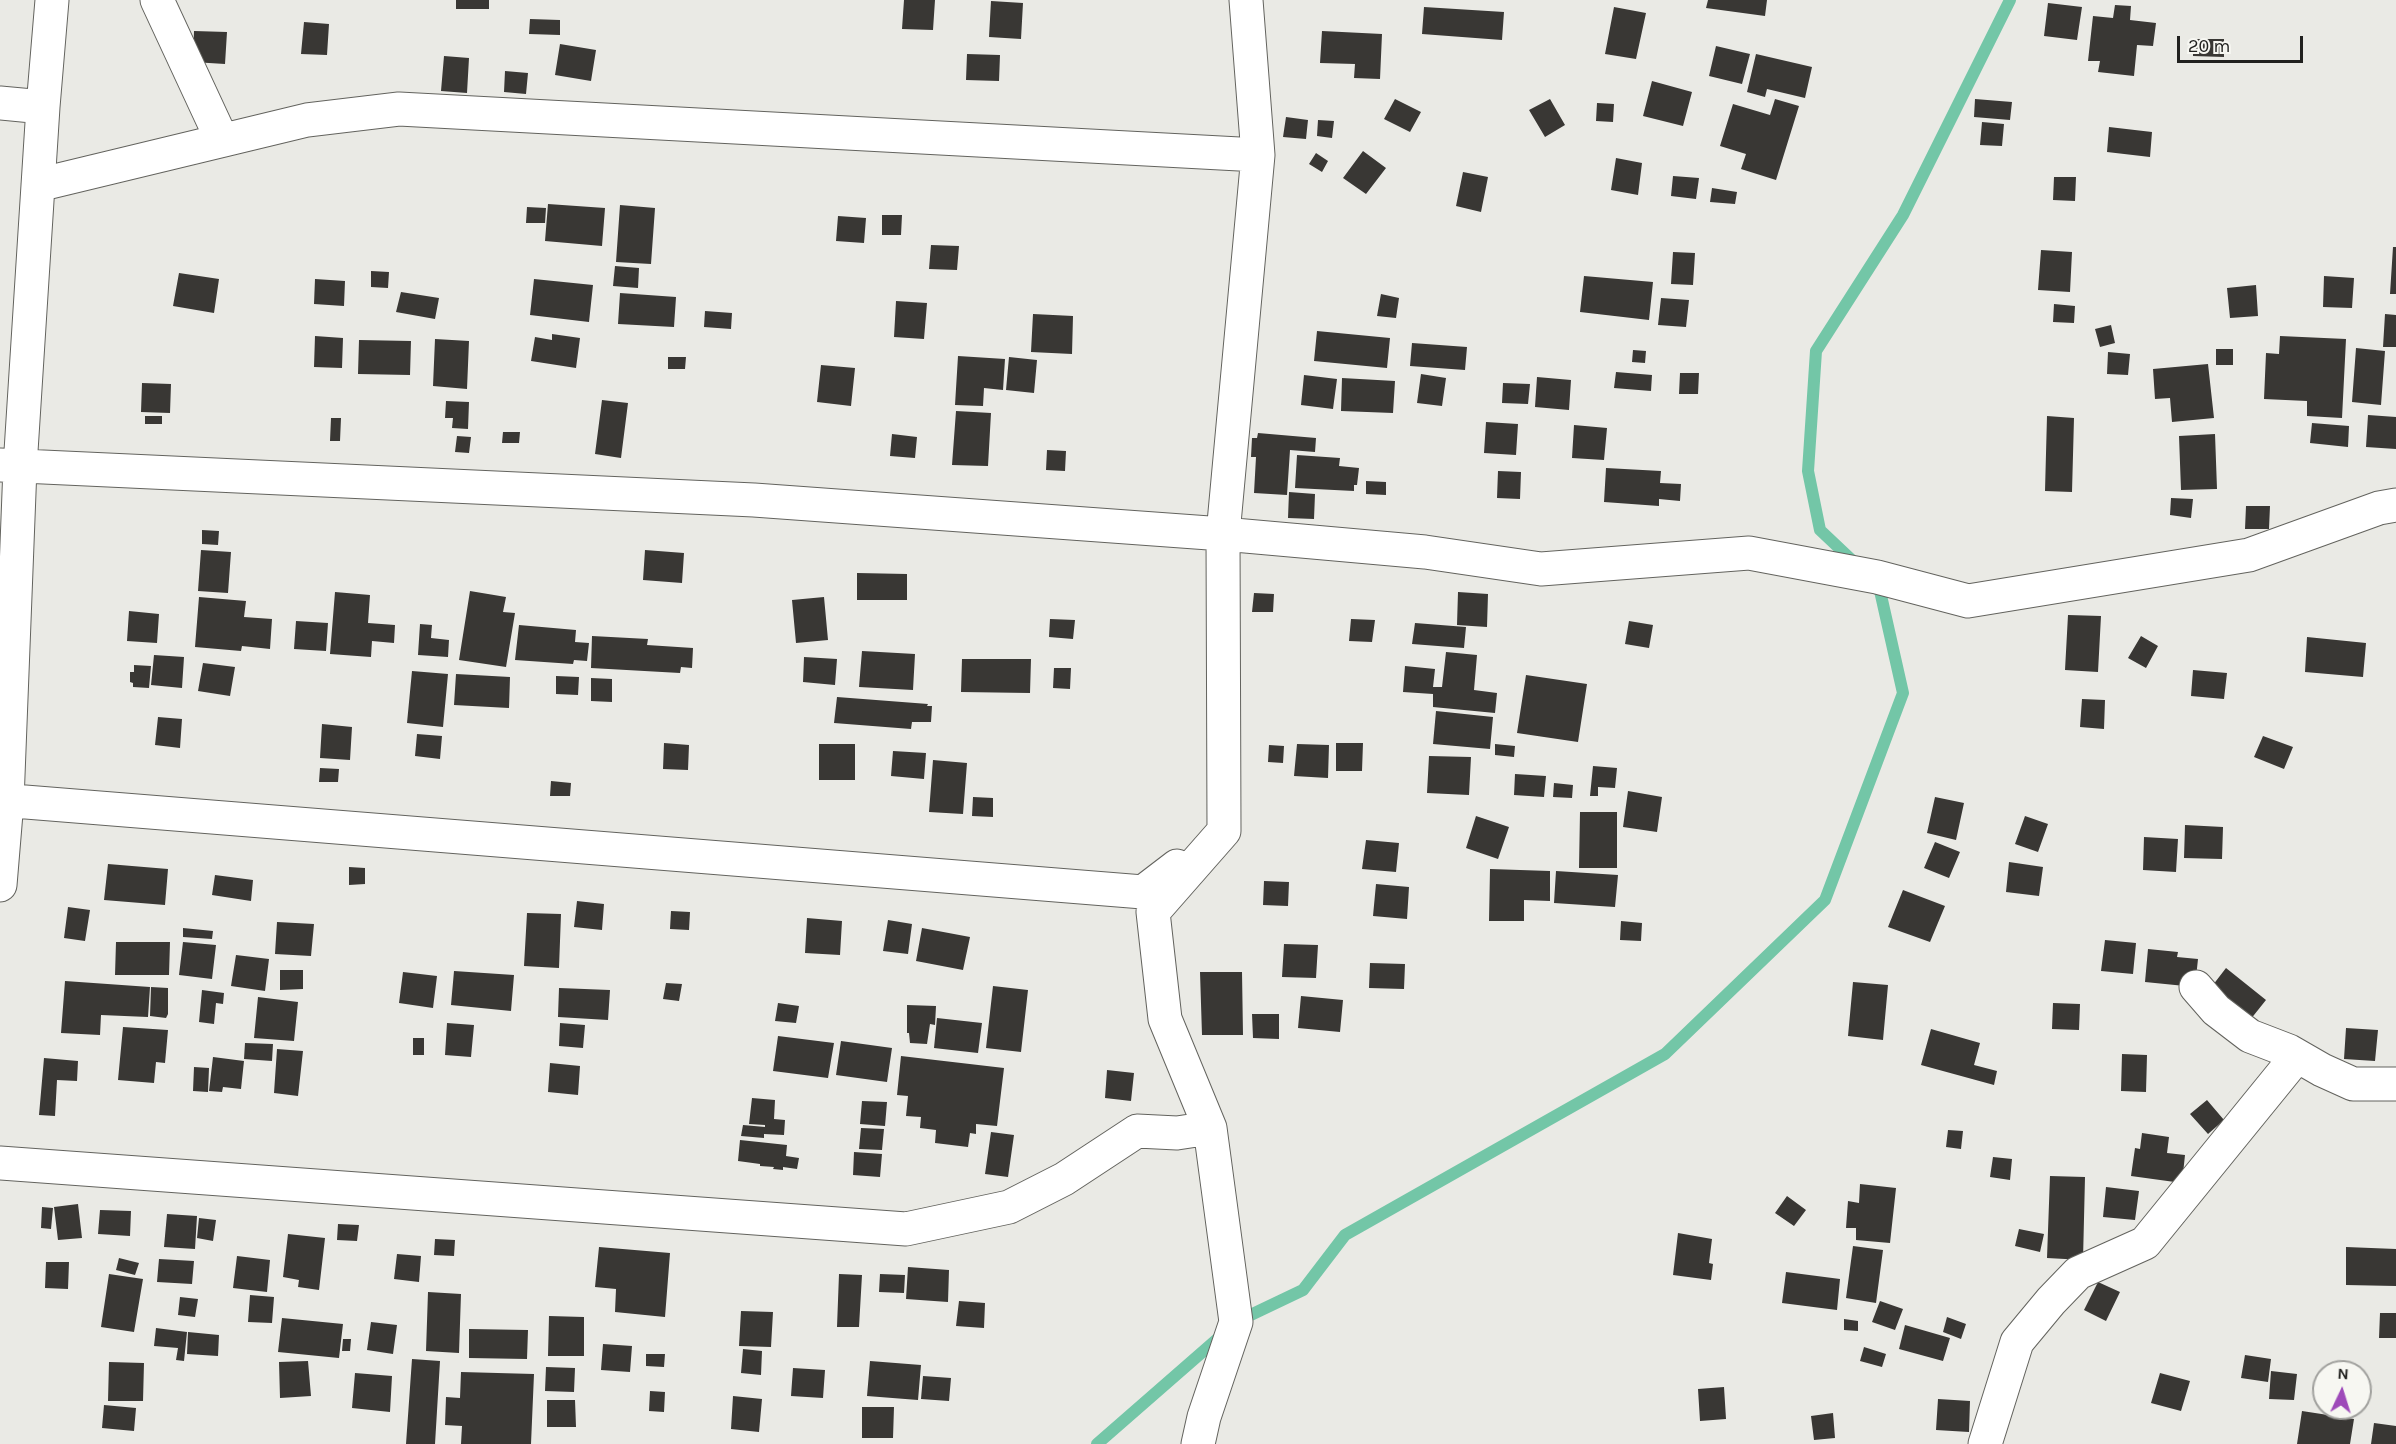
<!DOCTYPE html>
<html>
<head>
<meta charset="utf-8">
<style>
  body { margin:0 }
  #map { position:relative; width:2396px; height:1444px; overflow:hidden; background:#eaeae5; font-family:Karla,sans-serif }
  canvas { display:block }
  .north { position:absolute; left:2312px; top:1360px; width:60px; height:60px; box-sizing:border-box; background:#f7f7f2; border:2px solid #a1a19e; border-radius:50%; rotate:4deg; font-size:16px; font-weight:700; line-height:24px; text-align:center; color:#21211f }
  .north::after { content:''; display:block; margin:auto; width:21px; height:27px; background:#9e4ab9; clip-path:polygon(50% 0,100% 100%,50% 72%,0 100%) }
  .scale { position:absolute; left:2177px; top:36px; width:126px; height:27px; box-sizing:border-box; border:3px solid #21211f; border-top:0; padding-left:8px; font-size:18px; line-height:21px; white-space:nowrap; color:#21211f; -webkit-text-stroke:4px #f7f7f2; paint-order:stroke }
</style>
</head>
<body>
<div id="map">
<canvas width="2396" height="1444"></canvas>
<div class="north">N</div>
<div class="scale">20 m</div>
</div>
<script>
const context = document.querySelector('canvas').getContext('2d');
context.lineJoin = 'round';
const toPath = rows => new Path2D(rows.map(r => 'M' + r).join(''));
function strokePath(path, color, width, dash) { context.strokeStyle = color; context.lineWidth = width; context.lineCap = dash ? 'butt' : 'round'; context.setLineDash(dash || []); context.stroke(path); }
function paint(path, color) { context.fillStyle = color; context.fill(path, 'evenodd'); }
const stream = toPath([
  [1856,564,1820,530,1808,471,1816,351,1903,215,2010,0],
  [1238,1321,1303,1290,1345,1235,1665,1054,1825,900,1903,693,1878,582],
  [1097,1444,1223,1334]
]);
const building = toPath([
  [456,0,489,0,489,9,456,9],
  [904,0,935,0,933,30,902,29],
  [1708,0,1767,0,1765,16,1706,8],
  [991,1,1023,3,1021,39,989,37],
  [2048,3,2082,7,2077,40,2044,36],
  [2115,5,2131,6,2130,20,2156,23,2153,46,2137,45,2134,76,2098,72,2100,61,2088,61,2093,16,2113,18],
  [1424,7,1504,12,1502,40,1422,34],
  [1614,7,1646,13,1636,59,1605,54],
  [530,19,560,20,560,35,529,34],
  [304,22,329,24,327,55,301,54],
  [194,31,227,32,225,64,193,62],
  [1322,31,1382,34,1380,79,1354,78,1355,64,1320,63],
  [2193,39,2224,39,2224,57,2193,56],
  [560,44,596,50,591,81,555,75],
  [1716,46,1750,54,1742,84,1709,76],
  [967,54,1000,55,999,81,966,80],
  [1756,54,1812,67,1805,98,1767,89,1765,97,1747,92],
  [444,56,469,58,467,93,441,91],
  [505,71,528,73,526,94,504,92],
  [1652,81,1692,92,1683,126,1643,116],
  [1395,99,1421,112,1410,132,1384,119],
  [1550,99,1565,125,1545,137,1529,110],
  [1775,99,1799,106,1776,180,1741,169,1746,154,1720,146,1733,104,1770,115],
  [1975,99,2012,102,2010,120,1974,117],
  [1597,103,1614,104,1613,122,1596,121],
  [1286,117,1308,120,1306,139,1283,137],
  [1318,120,1334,121,1332,138,1317,136],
  [1982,122,2004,124,2002,146,1980,145],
  [2109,127,2152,132,2150,157,2107,152],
  [1363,151,1386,168,1366,194,1343,178],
  [1316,153,1328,161,1322,172,1309,164],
  [1616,158,1642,163,1638,195,1611,190],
  [1463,172,1488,177,1481,212,1456,206],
  [1673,176,1699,178,1696,199,1671,196],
  [2054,177,2076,177,2075,201,2053,200],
  [1712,188,1737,192,1735,204,1710,202],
  [548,204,605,208,602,246,545,241],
  [620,205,655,208,651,264,616,262],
  [527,207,546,208,545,223,526,223],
  [882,215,902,215,901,235,882,235],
  [838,216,866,218,864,243,836,241],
  [931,245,959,246,957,270,929,269],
  [2393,247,2396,247,2396,294,2390,294],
  [2041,250,2072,252,2070,292,2038,290],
  [1673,252,1695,253,1693,285,1671,284],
  [615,266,639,268,638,288,613,286],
  [371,271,389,272,388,288,371,287],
  [179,273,219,279,214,313,173,306],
  [1584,276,1653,282,1649,320,1580,312],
  [2324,276,2354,278,2352,308,2323,307],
  [315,279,345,281,344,306,314,304],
  [534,279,593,285,589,322,530,315],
  [2256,285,2258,316,2230,318,2227,288],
  [401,292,439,298,435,319,396,312],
  [620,293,676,297,674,327,618,324],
  [1381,294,1399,298,1396,318,1377,316],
  [1661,298,1689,300,1686,327,1658,325],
  [896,301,927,303,924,339,894,337],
  [2054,304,2075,306,2074,323,2053,322],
  [705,311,732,313,731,329,704,327],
  [1033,314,1073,316,1072,354,1031,352],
  [2385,314,2396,315,2396,347,2383,347],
  [2111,325,2115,343,2100,347,2095,329],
  [1317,331,1390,338,1387,368,1314,361],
  [552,334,580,338,576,368,531,361,535,337,552,340],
  [315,336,343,338,342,368,314,367],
  [2280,336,2346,339,2342,418,2307,416,2307,401,2264,399,2266,353,2279,354],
  [435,339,469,341,467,389,433,386],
  [359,340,411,341,410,375,358,374],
  [1412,343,1467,347,1465,370,1410,366],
  [2356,348,2385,351,2381,405,2352,402],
  [2216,349,2233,349,2233,365,2216,365],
  [1633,350,1646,351,1645,363,1632,362],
  [2108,352,2130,354,2128,375,2107,374],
  [958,356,1005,359,1003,390,984,388,983,406,955,405],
  [668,357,686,357,685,369,668,369],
  [1009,357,1037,360,1034,393,1006,390],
  [2208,364,2214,418,2172,422,2170,398,2155,399,2153,369],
  [821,365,855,368,851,406,817,402],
  [1616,372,1652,375,1651,391,1614,388],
  [1680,373,1699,373,1698,394,1679,394],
  [1421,374,1446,378,1442,406,1417,403],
  [1304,375,1337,379,1333,409,1301,405],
  [1537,377,1571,380,1569,410,1535,407],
  [1342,378,1395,381,1393,413,1341,411],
  [142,383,171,384,170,413,141,412],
  [1503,383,1530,384,1528,404,1502,403],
  [602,400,628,403,621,458,595,454],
  [446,401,469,402,468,429,452,428,453,418,445,418],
  [956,411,991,413,988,466,952,465],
  [2368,415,2396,417,2396,449,2366,447],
  [145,416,162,416,162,424,145,424],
  [2047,416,2074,418,2072,492,2045,491],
  [331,418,341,418,340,441,330,441],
  [1486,422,1518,424,1516,455,1484,453],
  [2312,423,2349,426,2348,447,2310,443],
  [1574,425,1607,428,1604,460,1572,458],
  [503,432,520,432,519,443,502,443],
  [1258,433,1316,438,1315,452,1290,450,1287,495,1254,493,1256,457,1251,457,1252,438,1257,438],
  [892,434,917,437,915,458,890,456],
  [2215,434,2217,489,2181,490,2179,436],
  [457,436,471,437,469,453,455,452],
  [1047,450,1066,451,1065,471,1046,470],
  [1297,455,1340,458,1339,466,1359,468,1357,485,1354,485,1354,491,1295,488],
  [1606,468,1661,471,1660,483,1681,484,1680,501,1659,499,1659,506,1604,502],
  [1498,471,1521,472,1520,499,1497,498],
  [1366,481,1386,482,1386,495,1366,494],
  [1289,492,1315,494,1314,519,1288,518],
  [2171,498,2193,499,2191,518,2170,515],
  [2246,506,2270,506,2269,529,2245,529],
  [202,530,219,531,218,545,202,544],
  [201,550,231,552,228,593,198,591],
  [645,550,684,553,682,583,643,580],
  [857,573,907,574,907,600,857,600],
  [470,591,506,597,503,612,515,613,506,667,459,660],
  [335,592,370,595,368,623,395,625,394,643,372,641,371,657,330,654],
  [1458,592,1488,594,1487,627,1457,625],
  [1254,593,1274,594,1273,612,1252,612],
  [199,597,246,601,244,617,272,619,270,649,242,646,241,651,195,647],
  [824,597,828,640,796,643,792,600],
  [129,611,159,614,157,643,127,641],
  [2068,615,2101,616,2098,672,2065,670],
  [1050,619,1075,620,1073,639,1049,637],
  [1351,619,1375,620,1372,642,1349,641],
  [296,621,328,623,326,651,294,649],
  [1629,621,1653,625,1649,648,1625,644],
  [1415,623,1466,627,1464,648,1412,644],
  [420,624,432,625,431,638,449,640,448,657,418,655],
  [519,625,576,630,575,642,589,643,587,661,574,660,573,664,515,660],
  [592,636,648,639,647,645,693,648,692,668,681,667,680,673,591,668],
  [2141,636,2158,646,2146,668,2128,658],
  [2307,637,2366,643,2363,677,2305,672],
  [862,651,915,654,913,690,859,687],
  [1446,652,1477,655,1474,690,1497,693,1495,713,1433,707,1433,694,1403,692,1405,666,1435,669,1433,687,1442,687],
  [154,655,184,657,182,688,151,685],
  [804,657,837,659,835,685,803,682],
  [962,659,1031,659,1030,693,961,692],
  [203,663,235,667,230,696,198,691],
  [134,665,151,666,149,688,133,687,133,683,130,682,130,672,134,672],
  [1054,668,1071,668,1070,689,1053,688],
  [2193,670,2227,673,2224,699,2191,696],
  [412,671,448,674,443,727,407,723],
  [456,674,510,677,509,708,454,705],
  [1526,675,1587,684,1578,742,1517,733],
  [556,676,579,677,578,695,556,694],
  [591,678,612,679,612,702,591,701],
  [837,697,928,704,927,706,932,706,931,722,912,722,911,729,834,723],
  [2082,699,2105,700,2104,729,2080,727],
  [1436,711,1493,717,1490,749,1433,744],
  [158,717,182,719,180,748,155,745],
  [322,724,352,727,350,760,320,758],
  [417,734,442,736,440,759,415,756],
  [2263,736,2293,747,2284,769,2254,757],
  [664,743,689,745,688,770,663,769],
  [1336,743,1363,743,1362,771,1336,771],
  [819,744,855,744,855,780,819,780],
  [1297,744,1329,745,1328,778,1294,776],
  [1495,744,1515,746,1514,757,1495,755],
  [1269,745,1284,746,1283,763,1268,762],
  [893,751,926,753,924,779,891,776],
  [1429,756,1471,757,1469,795,1427,793],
  [933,760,967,763,963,814,929,812],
  [1593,766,1617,768,1615,788,1598,787,1598,796,1590,796],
  [320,768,339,769,338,782,319,782],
  [1515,774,1546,776,1544,797,1514,795],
  [551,781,571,783,570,796,550,796],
  [1554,783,1573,785,1572,798,1553,797],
  [1628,791,1662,797,1657,832,1623,827],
  [973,797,993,798,993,817,972,816],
  [1935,797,1964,803,1956,840,1927,833],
  [1580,812,1617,812,1617,868,1579,868],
  [1476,816,1509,827,1498,859,1466,848],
  [2025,816,2048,824,2038,852,2015,844],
  [2185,825,2223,827,2222,859,2184,858],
  [2144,837,2178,839,2176,872,2143,870],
  [1366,840,1399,843,1396,872,1362,869],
  [1935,842,1960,852,1949,878,1924,868],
  [2009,862,2043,867,2039,896,2006,892],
  [108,864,168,869,165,905,104,900],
  [349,867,365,868,365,884,349,885],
  [1490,869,1550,871,1550,901,1524,900,1524,921,1489,921],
  [1556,871,1618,875,1615,907,1554,903],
  [215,875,253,880,251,901,212,895],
  [1264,881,1289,882,1288,906,1263,905],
  [1376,884,1409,887,1407,919,1373,916],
  [1903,890,1945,906,1930,942,1888,927],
  [577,901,604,904,602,930,574,927],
  [68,907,90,910,85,941,64,938],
  [671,911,690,912,689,930,670,929],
  [527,913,561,914,559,968,524,966],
  [807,918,842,921,840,955,805,953],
  [888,920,912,924,908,954,883,951],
  [1621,921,1642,923,1641,941,1620,940],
  [277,922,314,924,311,956,275,954],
  [183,928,213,931,212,939,183,937],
  [922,928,970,937,963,970,916,961],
  [2105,940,2136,943,2133,974,2101,971],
  [116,942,170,942,169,975,115,975],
  [183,942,216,945,212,979,179,975],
  [1284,944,1318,945,1316,978,1282,977],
  [2148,949,2178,952,2177,957,2198,959,2195,987,2145,982],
  [236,955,269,959,265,991,231,986],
  [1370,963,1405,964,1404,989,1369,988],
  [2226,968,2266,1000,2246,1025,2206,994],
  [280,970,303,970,303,989,280,990],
  [454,971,514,975,511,1011,451,1005],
  [403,972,437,976,433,1008,399,1003],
  [1200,972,1242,972,1243,1035,1202,1035],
  [65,981,150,987,148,1017,101,1015,100,1035,61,1033],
  [1853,982,1888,985,1883,1040,1848,1036],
  [666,983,682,984,679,1001,663,999],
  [993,986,1028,990,1021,1052,986,1048],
  [151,987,168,988,168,1014,166,1018,150,1016],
  [559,988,610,990,608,1020,558,1017],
  [202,990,224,993,223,1004,216,1003,214,1024,199,1022],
  [1301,996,1343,1000,1340,1032,1298,1028],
  [258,997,298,1002,294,1041,254,1038],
  [778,1003,799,1006,796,1023,775,1021],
  [2053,1003,2080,1004,2079,1030,2052,1029],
  [907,1005,936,1006,935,1025,930,1024,927,1044,910,1043,909,1033,907,1033],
  [1252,1014,1279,1014,1279,1039,1253,1038],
  [937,1018,982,1023,978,1053,934,1048],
  [447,1023,474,1025,471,1057,445,1055],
  [560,1023,585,1025,583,1048,559,1046],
  [123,1027,168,1030,165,1063,156,1062,154,1083,118,1080],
  [2346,1028,2378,1030,2375,1061,2344,1059],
  [1931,1029,1980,1043,1974,1065,1997,1071,1994,1085,1921,1065],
  [778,1036,834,1043,828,1078,773,1071],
  [413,1038,424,1038,424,1055,413,1055],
  [841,1041,892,1048,887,1082,836,1075],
  [245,1043,273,1044,272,1061,244,1059],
  [277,1049,303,1051,298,1096,274,1093],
  [2122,1054,2147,1055,2146,1092,2121,1091],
  [901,1056,1004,1068,997,1126,976,1124,976,1134,970,1133,968,1147,935,1143,936,1130,920,1128,921,1117,906,1116,908,1096,897,1095],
  [213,1057,244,1061,241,1089,223,1087,222,1092,209,1091],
  [44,1058,78,1061,77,1081,57,1080,55,1116,39,1115],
  [550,1063,580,1066,578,1095,548,1092],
  [194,1067,209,1068,208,1092,193,1091],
  [1107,1070,1134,1073,1131,1101,1105,1098],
  [752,1098,775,1100,774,1119,785,1120,784,1135,764,1134,764,1138,741,1136,743,1125,765,1127,765,1125,749,1124],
  [2207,1100,2224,1120,2208,1134,2190,1114],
  [862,1101,887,1102,885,1126,860,1124],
  [861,1128,884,1129,882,1150,859,1149],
  [1948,1130,1963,1131,1961,1149,1946,1147],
  [991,1132,1014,1135,1008,1177,985,1174],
  [2142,1133,2169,1137,2167,1153,2185,1155,2182,1183,2131,1176,2135,1148,2140,1149],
  [740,1140,787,1145,786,1156,799,1158,797,1169,783,1167,783,1170,773,1169,774,1167,760,1166,760,1164,738,1161],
  [854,1152,882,1154,880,1177,853,1175],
  [1993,1157,2012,1159,2010,1180,1990,1177],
  [2050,1176,2085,1177,2083,1260,2047,1258],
  [1860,1184,1896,1188,1890,1243,1856,1240,1856,1228,1846,1228,1848,1201,1859,1203],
  [2106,1187,2139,1191,2135,1220,2103,1217],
  [1787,1196,1806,1210,1794,1226,1775,1213],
  [78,1204,82,1238,58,1240,54,1207],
  [42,1207,53,1208,51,1229,41,1228],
  [100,1210,131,1211,130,1236,98,1234],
  [167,1214,197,1216,195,1249,164,1247],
  [199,1218,216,1220,213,1241,197,1238],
  [338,1224,359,1225,357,1241,337,1240],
  [2019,1229,2044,1234,2040,1252,2015,1246],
  [1678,1233,1712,1239,1709,1263,1713,1264,1711,1280,1673,1275],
  [288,1234,325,1238,319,1290,298,1287,299,1280,283,1277],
  [435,1239,455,1240,454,1256,434,1255],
  [1853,1246,1883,1250,1876,1303,1846,1298],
  [599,1247,670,1253,665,1317,615,1312,616,1289,595,1287],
  [2346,1247,2396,1249,2396,1286,2346,1285],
  [397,1254,421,1256,419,1282,394,1279],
  [237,1256,270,1260,267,1292,233,1288],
  [119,1258,139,1263,135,1275,116,1270],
  [159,1259,194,1261,192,1284,157,1282],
  [46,1262,69,1262,68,1289,45,1288],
  [908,1267,949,1270,948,1302,906,1299],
  [1786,1272,1840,1279,1837,1310,1782,1303],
  [109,1274,143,1279,134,1332,101,1327],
  [839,1274,862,1275,859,1327,837,1327],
  [880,1274,905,1275,904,1293,879,1292],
  [2098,1282,2120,1292,2106,1321,2084,1310],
  [428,1292,461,1294,459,1353,426,1351],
  [250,1295,274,1297,272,1323,248,1322],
  [180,1297,198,1299,195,1317,178,1315],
  [959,1301,985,1303,984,1328,956,1326],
  [1880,1301,1903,1309,1895,1330,1872,1322],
  [741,1311,773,1312,771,1347,739,1346],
  [2380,1313,2396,1313,2396,1338,2379,1338],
  [549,1316,584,1317,584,1356,548,1356],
  [1947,1317,1966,1324,1961,1339,1943,1332],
  [282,1318,343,1324,339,1358,278,1352],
  [1844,1319,1858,1321,1858,1331,1844,1330],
  [371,1322,397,1325,393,1354,367,1350],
  [1905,1325,1950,1338,1943,1361,1899,1349],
  [156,1328,187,1332,184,1361,176,1360,178,1348,154,1346],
  [469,1329,528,1330,527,1359,469,1358],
  [188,1332,219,1335,218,1356,187,1354],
  [343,1339,351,1339,350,1351,342,1351],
  [603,1344,632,1346,630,1372,601,1370],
  [1864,1347,1886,1354,1882,1367,1860,1361],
  [743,1349,762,1351,761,1375,741,1373],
  [646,1354,665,1354,664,1367,646,1366],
  [2245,1355,2271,1359,2268,1382,2241,1378],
  [412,1359,440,1361,435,1444,406,1444],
  [308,1361,311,1396,280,1398,279,1362],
  [870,1361,921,1365,918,1400,867,1396],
  [109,1362,144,1363,143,1401,108,1401],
  [546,1367,575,1368,574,1392,545,1391],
  [793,1368,825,1370,823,1398,791,1396],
  [2271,1371,2297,1374,2294,1400,2269,1399],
  [461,1372,534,1374,531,1444,461,1444,462,1426,445,1425,446,1397,460,1398],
  [355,1373,392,1376,390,1412,352,1408],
  [2160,1373,2190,1381,2181,1411,2151,1403],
  [923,1376,951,1378,949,1401,921,1399],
  [1724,1387,1726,1419,1700,1421,1698,1389],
  [650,1391,665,1392,664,1412,649,1411],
  [733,1396,762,1399,759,1432,731,1429],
  [1938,1399,1970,1401,1969,1432,1936,1430],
  [547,1400,575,1400,576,1427,547,1427],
  [104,1405,136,1408,134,1431,102,1428],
  [862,1407,894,1407,893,1438,862,1438],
  [2302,1411,2354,1419,2350,1444,2297,1444],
  [1833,1413,1835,1438,1814,1440,1811,1416],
  [2374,1423,2396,1426,2396,1444,2371,1444]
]);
const minor = toPath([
  [157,0,222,140],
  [0,103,43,107],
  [38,185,307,120,399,109,1258,155],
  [0,465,754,500,1223,534,1425,552,1541,569,1749,553,1877,577,1968,601,2249,555,2379,508,2396,505],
  [0,800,1143,892,1177,866],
  [0,885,7,801,20,467,43,107,52,0],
  [2196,987,2216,1010,2250,1036,2289,1051,2322,1070,2353,1084,2396,1084],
  [0,1163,906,1229,1009,1207,1064,1179,1137,1131,1177,1133,1210,1128],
  [1198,1444,1204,1417,1236,1322,1210,1128,1165,1019,1153,912,1224,831,1223,534,1258,155,1246,0],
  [1985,1444,2017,1342,2051,1301,2078,1273,2145,1243,2297,1056]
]);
strokePath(stream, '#73c6a7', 12);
paint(building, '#393734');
strokePath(minor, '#63635e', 35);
strokePath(minor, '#fff', 33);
</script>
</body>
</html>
